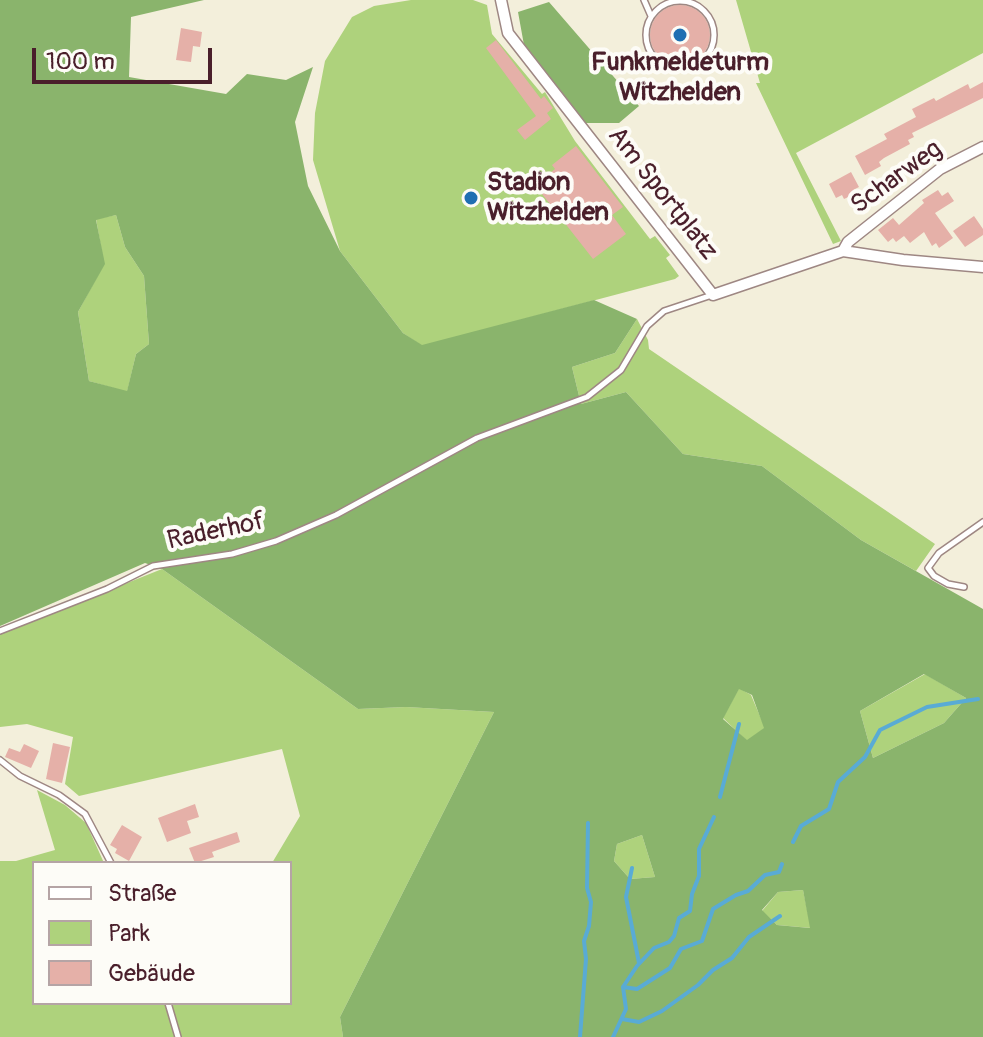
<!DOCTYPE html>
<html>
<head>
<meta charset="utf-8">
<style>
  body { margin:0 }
  #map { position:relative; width:983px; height:1037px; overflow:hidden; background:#f3efdb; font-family:Pangolin,sans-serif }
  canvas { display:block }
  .legend { position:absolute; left:32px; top:861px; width:260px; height:144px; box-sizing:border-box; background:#fdfcf7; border:2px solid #b5a4a5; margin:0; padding:10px 14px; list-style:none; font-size:24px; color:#4a1f2b }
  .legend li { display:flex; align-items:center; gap:16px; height:40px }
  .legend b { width:40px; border:2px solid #b5a4a5 }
  .scale { position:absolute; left:32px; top:48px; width:180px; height:36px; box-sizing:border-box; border:4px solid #4a1f2b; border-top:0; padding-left:10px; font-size:24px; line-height:28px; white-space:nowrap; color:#4a1f2b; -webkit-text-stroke:6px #fdfcf7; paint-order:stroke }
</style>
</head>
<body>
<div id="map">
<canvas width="983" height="1037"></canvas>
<ul class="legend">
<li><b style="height:10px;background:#fff"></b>Straße</li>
<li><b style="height:22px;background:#aed27c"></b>Park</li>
<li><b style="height:22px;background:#e5b0a8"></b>Gebäude</li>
</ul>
<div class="scale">100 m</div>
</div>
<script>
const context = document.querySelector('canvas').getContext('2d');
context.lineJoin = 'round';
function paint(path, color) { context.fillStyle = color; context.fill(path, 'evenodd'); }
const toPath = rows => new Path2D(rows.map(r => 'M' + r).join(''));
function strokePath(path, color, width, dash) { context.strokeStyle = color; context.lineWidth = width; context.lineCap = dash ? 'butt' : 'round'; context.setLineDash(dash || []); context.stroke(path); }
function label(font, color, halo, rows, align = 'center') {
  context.font = font + ' Pangolin,sans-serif'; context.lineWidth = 8; context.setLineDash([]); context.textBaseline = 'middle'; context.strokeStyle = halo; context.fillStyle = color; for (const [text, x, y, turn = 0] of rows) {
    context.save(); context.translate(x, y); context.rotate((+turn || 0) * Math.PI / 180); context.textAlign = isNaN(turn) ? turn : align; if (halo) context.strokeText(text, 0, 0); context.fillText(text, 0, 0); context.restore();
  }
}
const green = toPath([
  [411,0,473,0,487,5,492,34,542,94,545,92,575,141,650,239,655,236,670,255,666,258,679,276,675,279,422,346,403,333,340,251,313,160,315,113,325,61,352,17,374,6],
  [736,0,983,0,983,53,796,153,841,241,833,244,756,83,760,83],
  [116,215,125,247,144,276,149,344,136,354,127,392,89,381,78,312,104,264,96,219],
  [637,319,648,340,649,349,935,544,916,571,861,540,762,466,683,454,626,392,581,404,572,367,615,353],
  [162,569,358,709,406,707,494,712,340,1017,343,1037,0,1037,0,861,16,861,55,850,37,790,65,805,86,823,104,863,34,863,34,1003,290,1003,290,863,272,863,300,816,282,749,79,796,65,784,73,737,27,724,0,727,0,634],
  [925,674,966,698,944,723,873,758,860,711],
  [739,688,751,695,765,728,747,741,723,718],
  [642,835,655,877,630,879,614,861,617,844],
  [803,890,811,928,777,925,762,911,778,892]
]);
const forest = toPath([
  [0,0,204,0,131,17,129,77,226,94,247,74,286,80,313,67,295,122,308,186,340,251,403,333,422,345,594,300,637,319,615,353,572,367,581,404,626,392,683,454,762,466,861,540,983,609,983,1037,343,1037,340,1017,494,712,406,707,358,709,162,569,145,563,0,626],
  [116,215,125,247,144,276,149,344,136,354,127,391,89,381,78,312,105,264,96,220],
  [924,674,966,698,944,723,873,758,860,711],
  [739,689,752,695,764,728,747,740,723,719],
  [642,835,655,877,630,879,614,861,617,844],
  [803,890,810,928,777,925,762,910,778,892],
  [549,2,639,106,619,123,584,123,524,45,518,12]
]);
const stream = toPath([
  [720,797,739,724],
  [793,842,801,826,829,809,838,782,865,757,880,730,927,707,978,699],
  [632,868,626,897,639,963],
  [623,987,637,966,654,948,669,942,674,936,679,918,690,911,692,894,699,876,699,849,714,817],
  [622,1019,639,1022,662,1011,698,985,713,970,732,958,749,937,780,916],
  [580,1037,586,959,584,941,589,926,591,902,587,888,588,823],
  [613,1037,626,1009,623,987,637,989,670,968,681,949,702,941,713,909,736,895,748,891,765,875,779,872,782,864]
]);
const building = toPath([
  '650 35a30 30 0 1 1 60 0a30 30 0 1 1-60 0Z',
  [181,28,202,32,200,47,193,46,191,62,176,60],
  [496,40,541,99,544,96,553,108,547,113,551,119,525,140,517,130,536,116,486,48],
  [983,82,983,98,912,133,914,137,908,140,910,144,884,158,879,162,881,166,865,175,855,156,887,139,884,134,916,117,912,109,934,98,936,101,968,84,970,89],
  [576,146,623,207,612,215,626,234,593,259,535,185,555,169,552,165],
  [851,172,859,187,853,190,855,194,844,199,842,195,836,198,829,184],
  [938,190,942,196,948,192,954,201,935,213,953,238,939,248,936,243,932,246,924,232,910,243,904,236,896,242,893,238,888,242,878,230,893,218,899,225,924,203,922,200],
  [974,216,983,229,983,235,965,247,953,231],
  [53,743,70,747,62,783,46,779],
  [24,744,39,751,31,768,5,757,9,748,20,752],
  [195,804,199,817,187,821,191,833,167,842,158,818],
  [122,825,142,837,129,861,115,853,117,849,110,845],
  [237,832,240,842,212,852,214,857,195,863,189,848]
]);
const lane = toPath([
  [644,0,651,16],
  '646 35a34 34 0 1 1 68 0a34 34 0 1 1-68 0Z',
  [964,587,948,584,934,576,928,568,939,553,983,522],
  [0,631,107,589,153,566,232,554,276,541,336,515,477,438,587,397,621,370,647,326,664,311,712,295],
  [0,760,20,776,59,795,85,814,111,863],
  [168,1003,178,1037]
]);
const street = toPath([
  [501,0,508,33,713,295,843,251,903,260,983,267],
  [843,251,848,242,940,169,983,147]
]);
const markers = [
  [680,35,8,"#1f6fb2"],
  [471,198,8,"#1f6fb2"]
];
const poiNames = [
  ["Funkmeldeturm",680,63],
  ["Witzhelden",680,93],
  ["Stadion",487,183,"left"],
  ["Witzhelden",487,213,"left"]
];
const streetNames = [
  ["Scharweg",897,178,-36],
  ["Am Sportplatz",662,194,52],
  ["Raderhof",216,532,-12]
];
paint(green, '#aed27c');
paint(forest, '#8ab46c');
strokePath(stream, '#59abd5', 4);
paint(building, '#e5b0a8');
strokePath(lane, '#9e8783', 8);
strokePath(street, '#9e8783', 13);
strokePath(lane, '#fff', 5);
strokePath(street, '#fff', 10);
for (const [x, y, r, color] of markers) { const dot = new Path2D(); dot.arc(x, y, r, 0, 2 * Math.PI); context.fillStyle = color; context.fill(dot); strokePath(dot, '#fdfcf7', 3); }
label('bold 26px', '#4a1f2b', '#fdfcf7', poiNames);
label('26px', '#4a1f2b', '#fdfcf7', streetNames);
</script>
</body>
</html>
